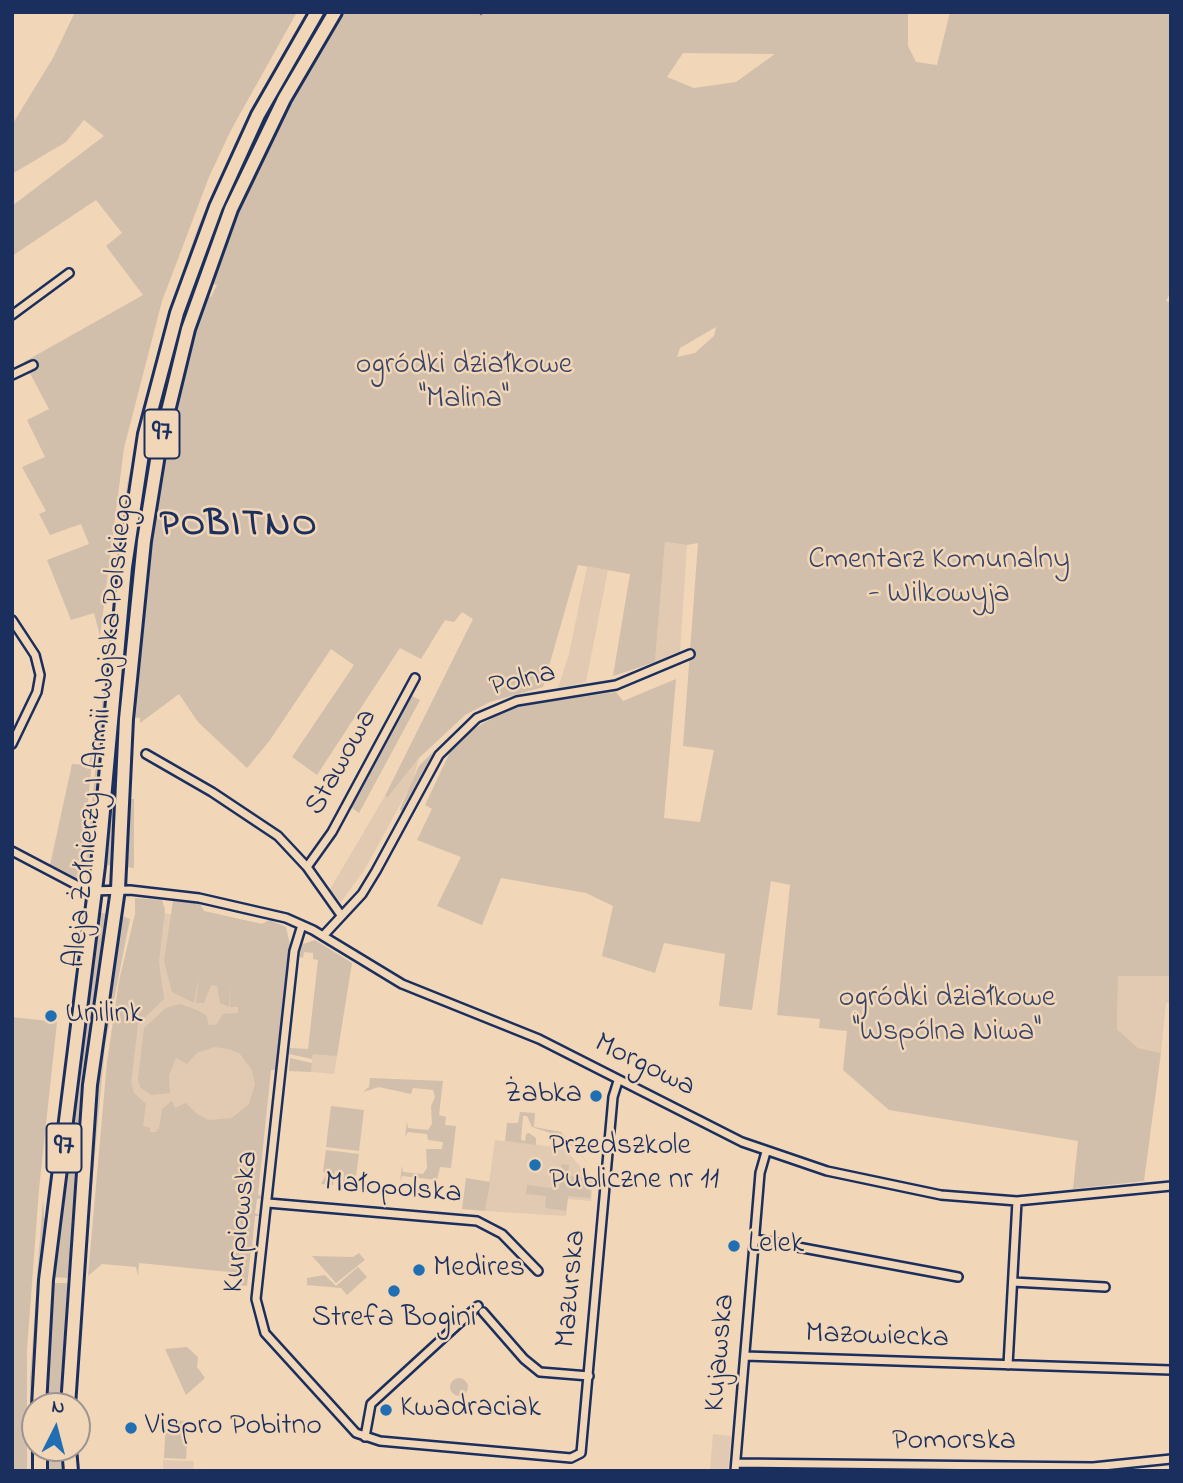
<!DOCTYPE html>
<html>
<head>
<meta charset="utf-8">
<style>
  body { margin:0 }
  #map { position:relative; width:1183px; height:1483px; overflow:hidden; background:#f1d6b8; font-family:"Indie Flower",sans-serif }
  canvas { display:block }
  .frame { position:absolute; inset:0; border:14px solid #1b2f5e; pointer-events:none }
  .north { position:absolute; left:21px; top:1392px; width:70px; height:70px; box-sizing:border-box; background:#f1d6b8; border:2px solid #9b9394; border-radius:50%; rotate:6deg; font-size:19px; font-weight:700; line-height:28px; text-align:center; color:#1b2f5e }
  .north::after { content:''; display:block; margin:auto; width:24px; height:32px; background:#1f6fb2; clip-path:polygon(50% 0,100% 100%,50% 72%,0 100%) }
</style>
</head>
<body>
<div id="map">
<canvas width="1183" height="1483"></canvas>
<div class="frame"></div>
<div class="north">N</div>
</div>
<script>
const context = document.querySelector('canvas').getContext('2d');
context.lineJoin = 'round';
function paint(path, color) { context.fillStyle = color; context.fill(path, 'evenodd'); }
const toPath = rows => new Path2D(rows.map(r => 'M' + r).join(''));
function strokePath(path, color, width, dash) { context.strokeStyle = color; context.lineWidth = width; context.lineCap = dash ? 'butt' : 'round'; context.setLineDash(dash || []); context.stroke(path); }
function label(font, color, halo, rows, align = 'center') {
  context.font = font + ' "Indie Flower",sans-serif'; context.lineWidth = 5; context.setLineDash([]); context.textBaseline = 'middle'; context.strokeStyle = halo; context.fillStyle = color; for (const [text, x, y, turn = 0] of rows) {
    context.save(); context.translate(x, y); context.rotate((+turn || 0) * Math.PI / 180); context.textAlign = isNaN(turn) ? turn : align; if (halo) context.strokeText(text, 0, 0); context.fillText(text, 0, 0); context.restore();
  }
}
const built = toPath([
  [665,542,687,545,680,652,655,662],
  [587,567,608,570,586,682,558,688,569,654],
  [419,758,412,783,365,869,341,902,329,891,385,796,389,796],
  [161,913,277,927,260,1147,119,1127,135,997],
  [1118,976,1171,976,1171,1003,1166,1003,1161,1053,1138,1048,1117,1029],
  [313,1053,337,1056,334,1074,311,1072],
  [495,1140,564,1148,593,1181,591,1201,568,1199,566,1216,485,1211],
  [713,1434,731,1436,728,1471,710,1471],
  [163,1460,194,1461,193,1471,163,1471]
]);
const green = toPath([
  [75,12,297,12,231,130,209,177,162,301,124,448,100,636,94,613,71,620,47,560,89,544,81,524,50,535,39,514,46,511,22,467,45,457,27,420,49,409,24,362,143,295,106,246,122,233,96,200,12,256,12,206,104,136,84,120,66,142,12,174,12,125,53,58],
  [307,12,311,12,218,189,133,474,105,714,101,713,127,485,146,396,169,311,198,227,239,135],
  [324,12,326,12,250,155,216,233,187,317,163,405,145,494,121,716,116,715,133,542,147,454,178,329,226,197,262,120],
  [345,12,908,12,908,46,916,62,937,65,950,12,1171,12,1171,291,1166,301,1171,303,1171,976,1118,976,1117,1029,1138,1048,1161,1053,1144,1181,1073,1189,1078,1141,889,1110,843,1070,847,1031,819,1028,820,1019,777,1015,790,885,771,881,752,1010,719,1006,725,954,664,943,655,973,602,956,613,906,586,893,501,878,482,925,437,906,461,857,417,840,432,809,425,805,451,750,468,732,503,712,522,705,616,692,623,701,676,679,664,818,700,822,714,750,683,746,698,543,687,545,665,542,655,662,613,676,630,574,578,565,543,687,490,702,465,715,419,758,388,797,385,796,473,619,462,612,454,622,445,620,421,659,400,648,317,775,292,757,354,665,331,649,270,740,247,768,198,722,179,694,140,723,140,718,131,717,145,574,161,466,194,329,205,295,211,297,217,285,209,283,262,156,295,89,323,42],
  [683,53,775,54,736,82,694,88,667,77],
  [716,327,714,336,695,353,677,357,680,348],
  [408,694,420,700,359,813,349,806],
  [84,710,96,719,84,843,80,874,76,878,50,865,72,764,89,765,95,719],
  [100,723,104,724,91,863,86,863],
  [115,725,120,725,115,866,105,865],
  [434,751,404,812,402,812,400,809,419,766],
  [131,799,134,799,134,868,125,867,127,803],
  [135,898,162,900,165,910,159,962,164,999,138,1024,131,1083,134,1093,146,1104,143,1126,150,1128,150,1132,156,1132,159,1128,162,1109,172,1101,175,1108,186,1103,197,1114,209,1120,232,1118,249,1104,255,1084,252,1070,240,1054,229,1049,214,1047,197,1053,187,1064,176,1058,169,1075,170,1093,151,1095,140,1087,138,1080,144,1028,166,1008,180,1004,197,1010,206,1015,209,1025,216,1025,223,1014,238,1013,238,1007,230,1007,231,978,229,1007,220,1003,217,986,211,985,204,1003,196,1003,199,975,194,1003,172,992,164,961,173,901,200,904,204,911,262,924,269,920,286,927,290,945,277,1070,271,1070,258,1194,263,1198,257,1199,255,1213,262,1216,255,1216,252,1245,258,1248,251,1249,247,1286,238,1285,239,1273,139,1263,138,1276,136,1267,102,1264,88,1276,107,1062,119,981,135,914],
  [97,912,107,914,88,1051,69,1278,52,1277],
  [122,916,130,919,105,1045,84,1272,81,1268,96,1086],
  [83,934,75,1010,73,1011,79,936],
  [315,940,352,963,337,1056,313,1054,312,1059,289,1054,290,1048,308,1049,318,960,313,959,313,953,304,952,303,958,299,956,303,944],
  [12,1017,57,1022,39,1189,27,1350,27,1471,12,1471],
  [71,1020,73,1022,59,1136,69,1022],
  [290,1058,312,1063,311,1072,289,1071],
  [370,1078,443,1081,439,1115,446,1117,445,1125,456,1126,451,1168,440,1167,437,1180,402,1176,400,1181,402,1166,403,1172,423,1174,427,1168,426,1149,442,1149,443,1142,428,1140,427,1134,408,1132,405,1137,407,1122,408,1128,428,1130,432,1124,431,1106,435,1097,433,1090,413,1088,411,1094,379,1087,363,1092,369,1087],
  [331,1106,364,1110,359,1151,326,1147],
  [520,1112,535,1113,534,1127,561,1132,588,1163,563,1137,532,1127,527,1116,523,1116,521,1140,525,1141,526,1134,529,1133,536,1138,536,1145,505,1141,507,1123,518,1123],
  [326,1150,359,1154,356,1176,353,1175,352,1181,356,1182,355,1188,343,1186,344,1172,335,1171,333,1185,321,1184,327,1173,323,1172],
  [562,1164,569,1165,568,1176,586,1178,591,1183,590,1198,568,1196,566,1211,545,1208,546,1196,526,1194,527,1185,559,1189],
  [466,1178,490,1182,485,1211,462,1209],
  [43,1200,44,1218,49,1218,41,1276,37,1275],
  [359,1253,365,1260,336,1283,312,1256,353,1257],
  [358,1267,367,1277,347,1295,341,1288,307,1285,307,1278,325,1275,336,1286],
  [37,1282,41,1282,34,1370,35,1471,31,1471,30,1378],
  [52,1283,69,1283,63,1406,44,1406],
  [187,1347,198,1357,197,1367,205,1378,186,1395,165,1349],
  '450 1387a9 9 0 1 1 18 0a9 9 0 1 1-18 0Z',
  [166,1420,188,1421,186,1459,164,1458],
  [45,1448,64,1448,65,1471,46,1471]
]);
const stream = toPath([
  [481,14,482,12]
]);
const minor = toPath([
  [12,315,69,273],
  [12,375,33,365],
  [12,620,35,655,40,675,37,692,12,744],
  [146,754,212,792,278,836,307,867,341,915],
  [12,851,88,891,130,890,199,898,286,918,313,930,402,984,539,1039,742,1142,827,1171,941,1195,1017,1201,1171,1186],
  [307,867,332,832,415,678],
  [302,925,294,951,256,1299,265,1333,356,1433,380,1441,402,1443,571,1458,581,1453,613,1097,618,1081],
  [323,936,362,894,376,871,439,755,477,718,517,701,616,685,690,654],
  [268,1203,477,1221,502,1234,538,1271],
  [755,1239,958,1277],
  [1013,1282,1105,1287],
  [483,1312,524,1359,540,1372,589,1376],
  [745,1356,1171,1370],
  [1008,1365,1017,1201],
  [365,1437,371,1404,478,1306],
  [736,1463,1093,1467,1171,1459],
  [735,1471,760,1173,766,1152]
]);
const primary = toPath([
  [39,1406,46,1280,98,866,125,567,145,434,177,313,216,207,258,115,317,12],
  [68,1406,90,1085,118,889,126,719,144,541,159,448,188,329,231,209,284,99,335,12],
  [40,1448,40,1471],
  [69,1448,71,1471]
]);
const markers = [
  [51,1016,7,"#1f6fb2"],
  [596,1096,7,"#1f6fb2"],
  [535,1165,7,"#1f6fb2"],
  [734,1246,7,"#1f6fb2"],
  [419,1270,7,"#1f6fb2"],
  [394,1291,7,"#1f6fb2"],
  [386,1410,7,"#1f6fb2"],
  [131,1428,7,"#1f6fb2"]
];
const shields = [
  [162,434,35],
  [64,1148,35]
];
const shieldNames = [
  ["97",162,434],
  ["97",64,1148]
];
const parkNames = [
  ["ogródki działkowe",464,367],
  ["\"Malina\"",464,401],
  ["Cmentarz Komunalny",939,562],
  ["- Wilkowyja",939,596],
  ["ogródki działkowe",947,1000],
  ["\"Wspólna Niwa\"",947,1034]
];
const streetNames = [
  ["Polna",523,682,-14],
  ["Aleja Żołnierzy I Armii Wojska Polskiego",102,731,-84],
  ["Stawowa",343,763,-61],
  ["Morgowa",644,1067,26],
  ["Małopolska",393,1190,5],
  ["Kurpiowska",243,1222,-84],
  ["Mazurska",573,1289,-85],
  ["Mazowiecka",877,1338,2],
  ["Kujawska",722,1353,-85],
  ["Pomorska",954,1443]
];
const poiNames = [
  ["Unilink",65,1016],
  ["Żabka",582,1096,"right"],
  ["Przedszkole",549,1148],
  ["Publiczne nr 11",549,1182],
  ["Lelek",748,1246],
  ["Medires",433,1270],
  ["Strefa Bogini",394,1320,"center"],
  ["Kwadraciak",400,1410],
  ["Vispro Pobitno",145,1428]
];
const districtNames = [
  ["POBITNO",239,528]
];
paint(built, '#e1cab1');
paint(green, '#d1beab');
strokePath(stream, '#707181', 2.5);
strokePath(minor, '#1b2f5e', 12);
strokePath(primary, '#1b2f5e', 18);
strokePath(minor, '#f1d6b8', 7);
strokePath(primary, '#f1d6b8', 12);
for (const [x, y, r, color] of markers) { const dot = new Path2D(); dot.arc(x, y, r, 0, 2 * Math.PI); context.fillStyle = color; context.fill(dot); strokePath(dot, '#f1d6b8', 2.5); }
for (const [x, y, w] of shields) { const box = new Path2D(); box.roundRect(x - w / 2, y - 24.5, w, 49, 5); context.fillStyle = '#f1d6b8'; context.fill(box); strokePath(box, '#1b2f5e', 2); }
label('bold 28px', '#1b2f5e', null, shieldNames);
label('30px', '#36446a', '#f1d6b8', parkNames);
label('30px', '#1b2f5e', '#f1d6b8', streetNames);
label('30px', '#1b2f5e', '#f1d6b8', poiNames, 'left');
context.letterSpacing = '2px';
label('bold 37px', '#1b2f5e', '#f1d6b8', districtNames);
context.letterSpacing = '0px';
</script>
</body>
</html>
